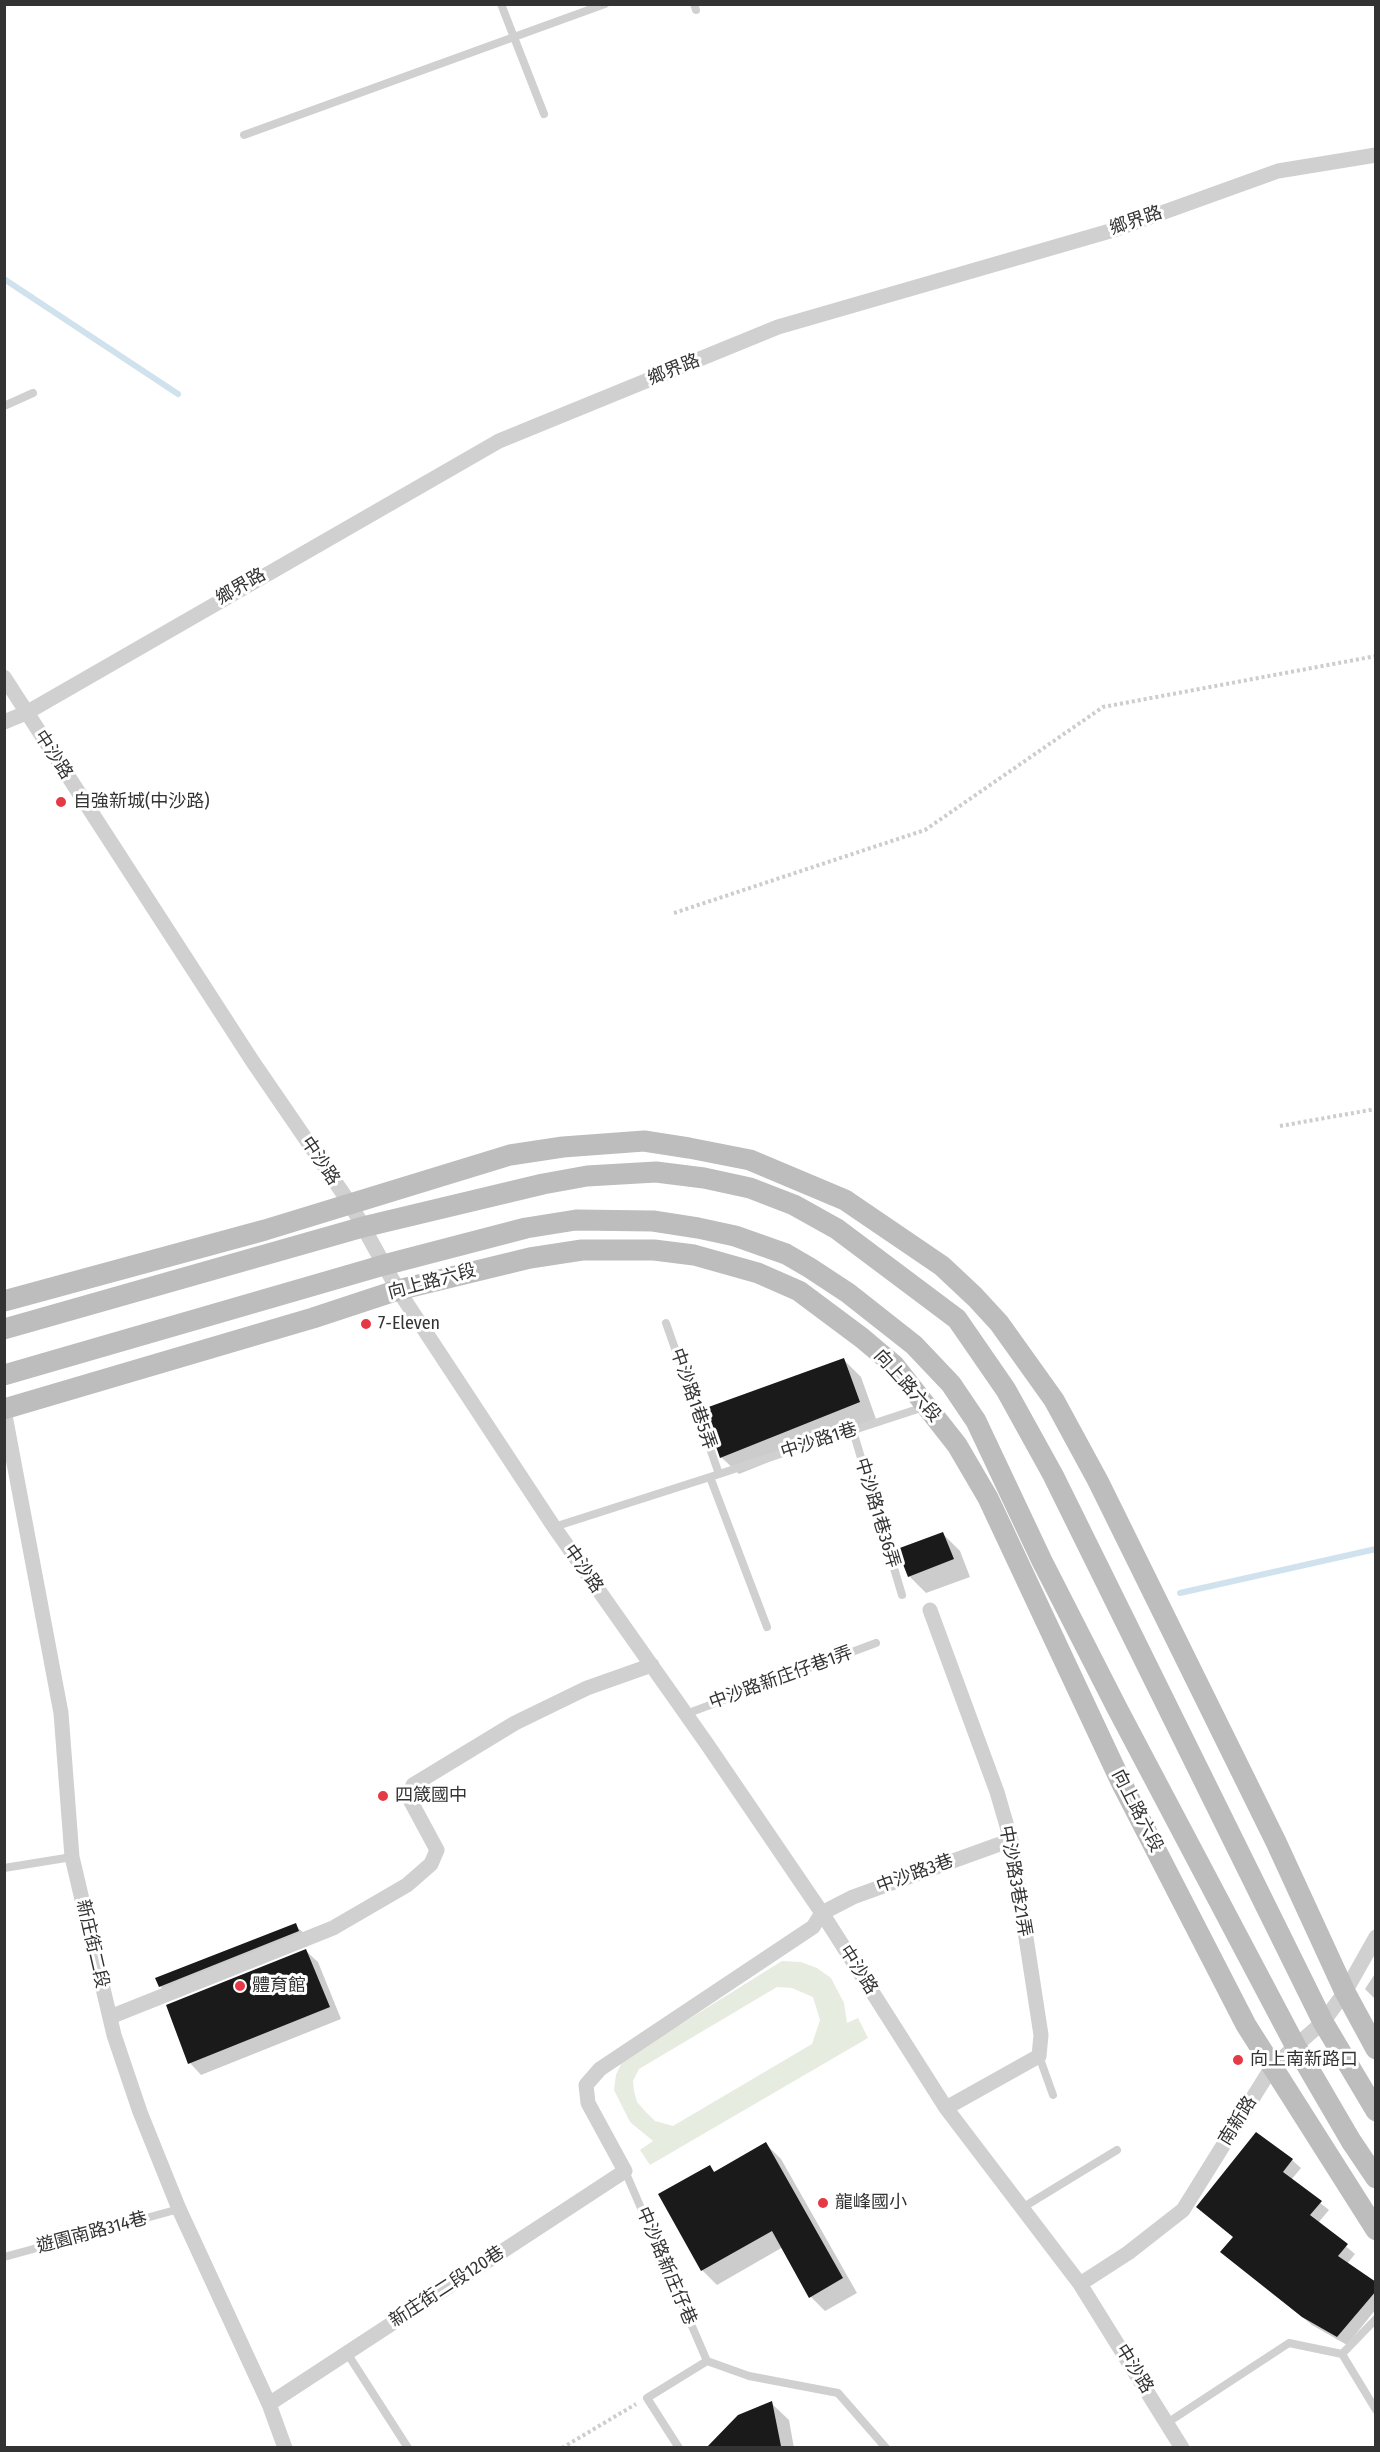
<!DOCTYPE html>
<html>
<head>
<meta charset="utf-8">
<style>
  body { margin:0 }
  #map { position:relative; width:1380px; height:2452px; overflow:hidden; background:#fff; font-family:"Fira Sans Condensed",sans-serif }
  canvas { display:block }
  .frame { position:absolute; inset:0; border:6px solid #333; pointer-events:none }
</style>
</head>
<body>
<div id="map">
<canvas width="1380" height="2452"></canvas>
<div class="frame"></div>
</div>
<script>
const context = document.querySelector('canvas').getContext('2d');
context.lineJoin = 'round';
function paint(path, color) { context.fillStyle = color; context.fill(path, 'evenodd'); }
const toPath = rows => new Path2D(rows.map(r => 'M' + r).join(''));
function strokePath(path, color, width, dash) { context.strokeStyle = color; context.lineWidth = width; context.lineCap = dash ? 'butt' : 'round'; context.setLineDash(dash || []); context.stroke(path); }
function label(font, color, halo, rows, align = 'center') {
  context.font = font + ' "Fira Sans Condensed","Noto Sans TC",sans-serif'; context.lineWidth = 6; context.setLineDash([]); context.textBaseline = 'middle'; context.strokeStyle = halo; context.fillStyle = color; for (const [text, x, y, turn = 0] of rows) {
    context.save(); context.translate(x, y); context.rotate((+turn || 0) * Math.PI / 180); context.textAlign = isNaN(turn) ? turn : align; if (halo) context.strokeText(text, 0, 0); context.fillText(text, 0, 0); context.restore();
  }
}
const green = toPath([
  [782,1961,801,1962,817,1968,831,1978,844,2003,847,2023,858,2018,868,2038,650,2165,640,2150,653,2141,630,2122,614,2090,616,2075,623,2060],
  [777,1987,792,1988,813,1997,820,2020,812,2044,673,2126,655,2121,645,2111,637,2102,634,2091,633,2081,639,2069]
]);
const shadow = toPath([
  [843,1359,861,1377,876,1419,739,1474,721,1457],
  [943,1534,960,1551,970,1577,926,1593,909,1576],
  [295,1925,307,1936,172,1998,160,1986],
  [306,1951,318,1962,341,2019,201,2075,190,2063],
  [1376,1972,1376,2000,1365,1989],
  [766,2144,781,2159,857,2293,825,2311,811,2297,783,2247,717,2285,702,2270,709,2167,716,2173],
  [1292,2160,1301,2168,1291,2180,1329,2210,1318,2223,1355,2254,1347,2264,1376,2284,1376,2309,1347,2345,1312,2325,1222,2252],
  [771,2403,789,2420,794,2448,708,2448]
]);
const stream = toPath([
  [4,279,178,394],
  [1180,1593,1376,1549]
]);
const building = toPath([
  [844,1358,860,1402,720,1458,703,1409],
  [943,1532,954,1559,908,1577,897,1549],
  [296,1923,299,1931,159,1987,155,1978],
  [306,1949,330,2007,188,2064,166,2005],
  [1256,2132,1293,2159,1283,2172,1322,2201,1310,2215,1348,2244,1338,2256,1376,2282,1376,2291,1337,2337,1302,2317,1220,2252,1233,2237,1196,2207],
  [766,2142,843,2278,809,2298,772,2231,701,2271,658,2194,710,2165,714,2172],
  [772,2401,781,2446,706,2448,738,2415]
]);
const path = toPath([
  [674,913,925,830,1103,707,1376,656],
  [1280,1126,1376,1109],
  [562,2448,636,2404]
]);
const service = toPath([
  [501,4,544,114],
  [694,4,696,10],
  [244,135,605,4],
  [4,406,33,393],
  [666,1323,719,1474],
  [853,1431,902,1595],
  [710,1477,924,1407],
  [554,1527,710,1477,767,1627],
  [686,1714,876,1643],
  [4,1868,72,1857],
  [1039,2056,1053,2095],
  [625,2171,707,2361,647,2398,679,2448],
  [1022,2208,1117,2150],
  [4,2257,179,2209],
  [347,2353,408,2448],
  [1342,2354,1376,2410],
  [707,2361,749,2376,838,2393,886,2448],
  [1167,2423,1289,2343,1342,2354,1376,2319]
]);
const minor = toPath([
  [4,677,253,1062,351,1205,398,1290,554,1527,707,1744,822,1913,946,2108,1080,2284,1182,2448],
  [4,722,26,713,499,441,778,327,1117,229,1278,171,1376,155],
  [4,1410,61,1713,72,1857,114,2035,140,2112,179,2209,269,2404,285,2448],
  [930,1610,997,1792,1011,1840,1041,2035,1039,2056,946,2108],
  [110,2017,333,1928,407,1885,431,1864,437,1850,409,1798,413,1785,515,1723,587,1688,652,1665],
  [1080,2284,1128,2253,1183,2210,1272,2067,1323,2022,1345,1992,1376,1937],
  [269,2404,625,2171,588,2103,586,2085,600,2069,813,1927,822,1913,853,1897,1011,1840]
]);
const secondary = toPath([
  [4,1301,265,1230,510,1155,563,1147,644,1141,689,1148,750,1160,845,1200,942,1266,975,1297,999,1323,1054,1400,1098,1481,1276,1842,1345,1992,1376,2049],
  [4,1329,363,1227,543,1184,587,1176,656,1172,704,1178,750,1188,794,1205,837,1229,957,1319,1006,1390,1053,1475,1323,2022,1376,2111],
  [4,1375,384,1265,526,1228,576,1220,653,1221,698,1228,735,1236,786,1254,810,1268,848,1293,914,1345,951,1384,976,1421,1042,1561,1117,1708,1295,2045,1351,2141,1376,2178],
  [4,1409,313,1318,398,1290,530,1258,582,1250,654,1250,694,1255,758,1273,799,1291,862,1338,894,1365,957,1445,988,1498,1123,1786,1246,2025,1376,2230]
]);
const markers = [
  [61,802,6,"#e63946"],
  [366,1324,6,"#e63946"],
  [383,1796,6,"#e63946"],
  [240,1986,6,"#e63946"],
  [1238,2060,6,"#e63946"],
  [823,2203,6,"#e63946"]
];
const streetNames = [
  ["鄉界路",1136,221,-19],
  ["鄉界路",674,370,-22],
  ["鄉界路",241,587,-30],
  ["中沙路",53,755,57],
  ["中沙路",320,1161,56],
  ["向上路六段",432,1282,-15],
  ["向上路六段",907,1386,48],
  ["中沙路1巷5弄",693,1399,71],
  ["中沙路1巷",819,1441,-18],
  ["中沙路1巷36弄",877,1513,73],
  ["中沙路",583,1569,55],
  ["中沙路新庄仔巷1弄",781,1678,-20],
  ["向上路六段",1137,1811,63],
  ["中沙路3巷",915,1874,-20],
  ["中沙路3巷21弄",1015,1881,80],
  ["新庄街二段",92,1944,77],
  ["中沙路",858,1970,57],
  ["南新路",1238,2121,-58],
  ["遊園南路314巷",92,2233,-15],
  ["中沙路新庄仔巷",666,2266,67],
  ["新庄街二段120巷",447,2287,-33],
  ["中沙路",1134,2369,58]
];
const poiNames = [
  ["自強新城(中沙路)",73,802],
  ["7-Eleven",378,1324],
  ["四箴國中",395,1796],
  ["體育館",252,1986],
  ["向上南新路口",1250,2060],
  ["龍峰國小",835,2203]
];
paint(green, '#e6ecdf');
paint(shadow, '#0003');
strokePath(stream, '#cfe2ee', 6);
paint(building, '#1a1a1a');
strokePath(path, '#cdcdcd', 4, [3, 3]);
strokePath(service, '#d0d0d0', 8);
strokePath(minor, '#d0d0d0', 15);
strokePath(secondary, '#bdbdbd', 21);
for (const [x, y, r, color] of markers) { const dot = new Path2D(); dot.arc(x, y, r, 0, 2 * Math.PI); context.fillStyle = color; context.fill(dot); strokePath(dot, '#fff', 2); }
label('18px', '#333', '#fff', streetNames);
label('18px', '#333', '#fff', poiNames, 'left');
</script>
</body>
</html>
